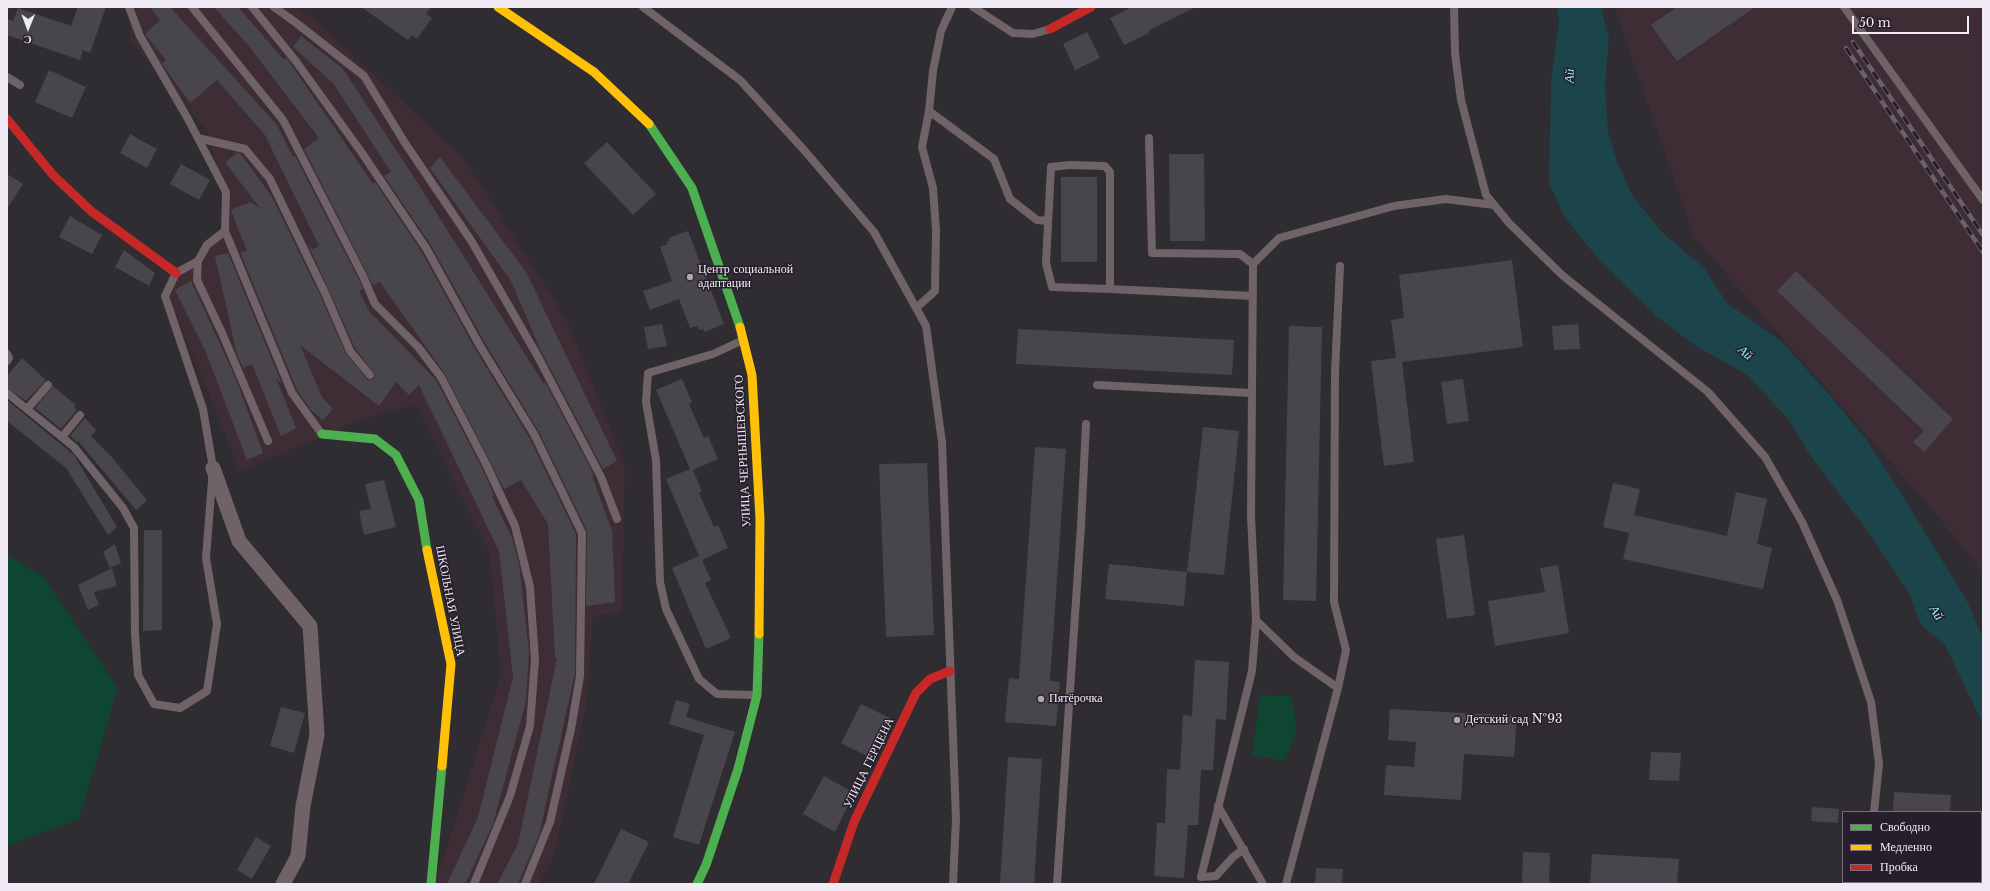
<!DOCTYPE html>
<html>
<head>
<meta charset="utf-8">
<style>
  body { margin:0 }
  #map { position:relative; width:1990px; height:891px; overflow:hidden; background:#2f2c32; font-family:"Libre Baskerville",serif }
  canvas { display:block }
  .frame { position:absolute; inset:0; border:8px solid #f0ebf4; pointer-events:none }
  .legend { position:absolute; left:1842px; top:811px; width:140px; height:72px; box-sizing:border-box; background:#271e2c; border:1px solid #77707c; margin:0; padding:5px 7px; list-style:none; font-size:12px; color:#f0ebf4 }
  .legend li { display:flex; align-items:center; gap:8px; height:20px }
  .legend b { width:20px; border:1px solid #77707c }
  .north { position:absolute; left:8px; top:8px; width:40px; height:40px; -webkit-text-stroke:3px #271e2c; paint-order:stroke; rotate:181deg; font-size:11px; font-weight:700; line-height:16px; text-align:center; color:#f0ebf4 }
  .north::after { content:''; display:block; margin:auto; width:14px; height:18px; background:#f0ebf4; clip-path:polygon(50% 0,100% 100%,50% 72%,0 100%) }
  .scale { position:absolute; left:1852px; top:16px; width:117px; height:18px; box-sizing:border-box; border:2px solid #f0ebf4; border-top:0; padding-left:5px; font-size:12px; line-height:14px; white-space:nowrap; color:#f0ebf4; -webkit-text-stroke:3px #271e2c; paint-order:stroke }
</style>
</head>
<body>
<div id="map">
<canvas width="1990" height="891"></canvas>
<div class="frame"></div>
<ul class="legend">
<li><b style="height:5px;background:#4caf50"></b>Свободно</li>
<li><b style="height:5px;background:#ffc107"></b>Медленно</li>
<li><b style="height:5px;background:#c62828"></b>Пробка</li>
</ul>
<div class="north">С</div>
<div class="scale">50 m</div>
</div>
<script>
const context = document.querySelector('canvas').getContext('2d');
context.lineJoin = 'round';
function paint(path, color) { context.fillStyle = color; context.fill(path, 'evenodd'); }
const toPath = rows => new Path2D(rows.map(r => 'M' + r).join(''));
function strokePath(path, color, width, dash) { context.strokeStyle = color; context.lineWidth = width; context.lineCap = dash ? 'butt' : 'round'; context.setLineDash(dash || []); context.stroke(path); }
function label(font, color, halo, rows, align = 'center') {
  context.font = font + ' "Libre Baskerville",serif'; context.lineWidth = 3; context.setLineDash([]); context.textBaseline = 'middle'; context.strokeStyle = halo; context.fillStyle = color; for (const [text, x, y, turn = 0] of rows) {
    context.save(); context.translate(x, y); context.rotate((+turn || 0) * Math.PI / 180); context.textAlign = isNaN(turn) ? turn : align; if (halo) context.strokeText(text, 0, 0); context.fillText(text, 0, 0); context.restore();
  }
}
const industrial = toPath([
  [129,7,294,7,311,17,463,157,567,320,625,465,622,612,593,616,587,702,554,856,539,884,431,884,443,860,501,675,490,554,416,404,362,420,240,471,165,288,231,222,207,131,130,41],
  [1614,7,1983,7,1983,572,1927,504,1694,237]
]);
const green = toPath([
  [7,555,44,577,118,688,79,819,7,846],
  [1260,695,1291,696,1297,729,1285,761,1252,755]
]);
const water = toPath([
  [1557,7,1601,7,1609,38,1605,85,1608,131,1617,162,1633,197,1663,233,1704,268,1727,303,1782,342,1828,393,1866,439,1903,496,1968,603,1983,638,1983,724,1945,645,1921,625,1910,595,1869,533,1809,454,1789,420,1747,375,1696,346,1656,316,1600,261,1564,216,1549,183,1551,81,1559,23]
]);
const building = toPath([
  [78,7,106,7,90,53,83,50,80,60,7,35,7,19,13,21,18,8,71,26],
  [150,7,170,7,277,125,293,157,295,156,358,278,363,289,359,291,369,311,436,380,481,466,494,495,492,496,512,538,519,564,529,651,526,701,493,824,465,884,447,884,478,817,513,677,499,551,419,385,409,395,396,382,379,406,300,345,322,397,333,409,323,420,311,410,297,390,240,252,247,251,231,210,250,202,260,208,225,162,237,153,240,153,272,197,320,295,346,354,368,380,374,379,375,374,355,348,307,242,312,250,319,246,265,135,217,80,190,103,162,64,166,60,145,34,160,20],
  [214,7,238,7,284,60,286,57,373,184,375,182,421,251,475,349,529,437,576,534,575,673,539,835,518,884,497,884,518,844,557,658,555,658,548,524,521,480,504,489,445,374,380,282,373,285,304,149,319,138,248,45],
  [361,7,431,7,426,14,432,18,417,39,412,35,408,40],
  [1132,7,1196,7,1148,31,1149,33,1124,45,1110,18],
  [1677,7,1755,7,1677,61,1651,25],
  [1087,32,1100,58,1075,70,1063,44],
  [301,36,343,69,417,182,543,383,545,382,594,475,592,476,612,531,615,602,586,606,587,531,539,432,485,343,431,245,384,176,391,172,333,83,293,47],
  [49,70,86,87,72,118,35,102],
  [130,134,157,149,147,168,120,153],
  [607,142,656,194,633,215,584,163],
  [1169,154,1204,154,1205,241,1170,241],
  [440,157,526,272,617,461,603,469,540,349,511,281,430,168],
  [181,164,210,180,199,200,170,184],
  [7,174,23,184,7,209],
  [1061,177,1097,177,1097,262,1061,262],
  [70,216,102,235,92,254,59,237],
  [688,231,724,324,704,332,703,329,699,330,698,326,690,328,679,299,650,310,643,291,672,281,660,247,667,244,666,242,670,241,668,238],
  [124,250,155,273,149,286,115,267],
  [228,253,282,384,276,378,296,428,281,436,252,364,243,368,237,355,215,256],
  [1512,260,1523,347,1402,362,1414,462,1384,466,1371,361,1396,358,1391,320,1404,318,1399,275],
  [1796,271,1953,419,1924,452,1913,442,1924,431,1777,291],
  [191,281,236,379,263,453,247,460,205,350,175,290],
  [662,324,667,346,648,349,644,327],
  [1578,324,1580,349,1554,350,1552,326],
  [1289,326,1322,327,1316,601,1283,600],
  [1018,329,1234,340,1232,375,1016,364],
  [22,358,46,380,26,401,7,388,7,376],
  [682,379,692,402,689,404,704,438,708,436,718,459,693,470,702,491,699,493,714,527,718,525,728,548,702,560,711,580,705,583,731,638,706,649,672,568,699,556,666,479,690,469,656,390],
  [1463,379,1469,421,1447,424,1441,382],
  [53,386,76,405,74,407,77,410,61,429,35,408],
  [7,400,74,455,117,527,108,535,66,468,7,421],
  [85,418,96,430,91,436,110,455,147,500,136,510,78,441,77,442,70,436],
  [1203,427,1239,431,1224,575,1187,572],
  [1035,447,1066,449,1050,681,1060,682,1056,726,1005,722,1009,678,1019,679],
  [927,463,934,635,886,637,879,464],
  [384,480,396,527,364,535,359,511,371,509,365,484],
  [1613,483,1640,489,1634,515,1727,536,1736,492,1767,499,1757,544,1772,548,1763,589,1623,559,1629,533,1603,527],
  [144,530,162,530,162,630,143,631],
  [1464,535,1475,615,1447,619,1436,539],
  [115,544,121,563,110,568,103,552],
  [1109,564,1187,572,1184,606,1105,599],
  [1558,565,1569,633,1495,646,1488,601,1545,592,1540,568],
  [112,568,117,586,94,592,99,605,88,610,78,585],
  [1195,660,1229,662,1226,720,1216,719,1213,770,1201,770,1198,825,1188,825,1184,878,1154,876,1157,823,1165,823,1167,769,1180,770,1183,715,1192,716],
  [676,700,690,704,686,717,735,732,699,845,673,837,704,735,669,724],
  [861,704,890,718,871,758,841,743],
  [281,707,305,713,294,753,270,746],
  [1390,709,1517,716,1514,757,1464,754,1461,800,1384,795,1386,765,1414,767,1416,742,1388,740],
  [1651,752,1681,753,1679,781,1649,780],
  [1008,757,1042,759,1034,884,1000,884],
  [824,776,854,793,835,832,803,814],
  [1894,792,1951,795,1950,812,1893,812],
  [1812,807,1839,809,1838,823,1811,821],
  [621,829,649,842,628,884,594,884],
  [256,837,271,846,252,879,237,870],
  [1523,852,1550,853,1549,884,1522,884],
  [1592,854,1679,859,1677,884,1590,884],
  [1316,868,1343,869,1342,884,1315,884]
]);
const lane = toPath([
  [129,7,140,36,188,119,226,192,225,231,292,393,321,433],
  [192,7,283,120,363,276,375,304,418,347,441,377,486,464,515,526,530,587,535,660,530,726,510,796,474,884],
  [252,7,295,60,362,153,426,248,480,346,534,434,582,533,580,676,571,729,550,822,525,884],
  [274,7,295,22,364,76,405,143,472,242,537,355,601,477,617,519],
  [643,7,740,80,804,150,874,232,926,326,942,442,956,819,953,884],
  [952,7,941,31,933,71,929,111,994,159,1010,199,1037,220,1048,221],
  [973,7,1013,33,1033,34,1050,29],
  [1454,7,1455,53,1461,100,1486,195,1509,223,1562,275,1708,392,1765,457,1802,522,1837,600,1871,702,1879,764,1874,812],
  [1844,7,1983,200],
  [7,77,20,85],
  [198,138,245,149,270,179,325,293,350,351,370,375],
  [1149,138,1152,253,1240,254,1253,264],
  [225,231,207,245,198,261,197,280,222,333,268,441],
  [1110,289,1052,287,1046,263,1051,167,1070,165,1105,166,1110,172,1110,289,1253,296],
  [916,308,935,291,936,230,933,188,922,147,929,111],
  [743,340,713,354,648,373,646,402,656,460,660,582,666,609,699,679,717,694,756,695],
  [7,354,9,358,7,361],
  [1097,385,1251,393],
  [7,393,74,447,123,508,134,528,135,634,138,675,154,704,180,708,207,691,217,624,206,558,213,468,203,409,165,296,176,273,198,261],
  [27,409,48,385],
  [62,437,80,415],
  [1256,620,1294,657,1338,688,1286,884],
  [1338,688,1346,650,1334,602,1335,372,1340,266],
  [1218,806,1263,884],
  [1244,849,1233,857,1216,876,1201,877,1252,671,1256,620,1251,516,1253,264,1279,238,1394,206,1446,199,1494,205],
  [1057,884,1081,526,1086,424],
  [1869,884,1869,882]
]);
const street = toPath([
  [213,468,239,541,310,626,317,735,303,806,298,856,283,884]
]);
const fast = toPath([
  [649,124,692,188,740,327],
  [322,434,375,439,396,455,419,500,427,550],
  [431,884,442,766],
  [697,884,706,865,738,769,757,695,759,634]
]);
const slow = toPath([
  [498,7,594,72,649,124],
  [740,327,752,375,760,519,759,634],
  [427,550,451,664,442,766]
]);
const jam = toPath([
  [1050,29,1091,7],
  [7,119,53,175,91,211,176,273],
  [833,884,854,822,916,693,930,679,950,671]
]);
const rail = toPath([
  [1853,42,1983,235],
  [1846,48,1983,252]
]);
const markers = [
  [690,277,4,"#aca8b0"],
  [1041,699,4,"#aca8b0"],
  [1457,720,4,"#aca8b0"]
];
const poiNames = [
  ["Центр социальной",698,270],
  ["адаптации",698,284],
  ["Пятёрочка",1049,699],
  ["Детский сад №93",1465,720]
];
const streetNames = [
  ["УЛИЦА ЧЕРНЫШЕВСКОГО",743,451,-93],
  ["ШКОЛЬНАЯ УЛИЦА",450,601,79],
  ["УЛИЦА ГЕРЦЕНА",869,763,-64]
];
const waterNames = [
  ["Ай",1570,76,-89],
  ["Ай",1745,353,41],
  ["Ай",1936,613,56]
];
paint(industrial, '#3e2d35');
paint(green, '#0f4632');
paint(water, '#1b454a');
paint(building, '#48464c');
strokePath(lane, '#706367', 8);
strokePath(street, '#706367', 15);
strokePath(fast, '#4caf50', 9);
strokePath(slow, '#ffc107', 9);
strokePath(jam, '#c62828', 9);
strokePath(rail, '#6a6266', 4.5);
strokePath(rail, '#271e2c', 3, [9]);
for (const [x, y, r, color] of markers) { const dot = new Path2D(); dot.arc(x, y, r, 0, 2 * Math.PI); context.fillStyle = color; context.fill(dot); strokePath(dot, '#271e2c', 1.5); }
label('12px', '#f0ebf4', '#271e2c', poiNames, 'left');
label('12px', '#f0ebf4', '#271e2c', streetNames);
label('italic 13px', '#8ceff8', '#271e2c', waterNames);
</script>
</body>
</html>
